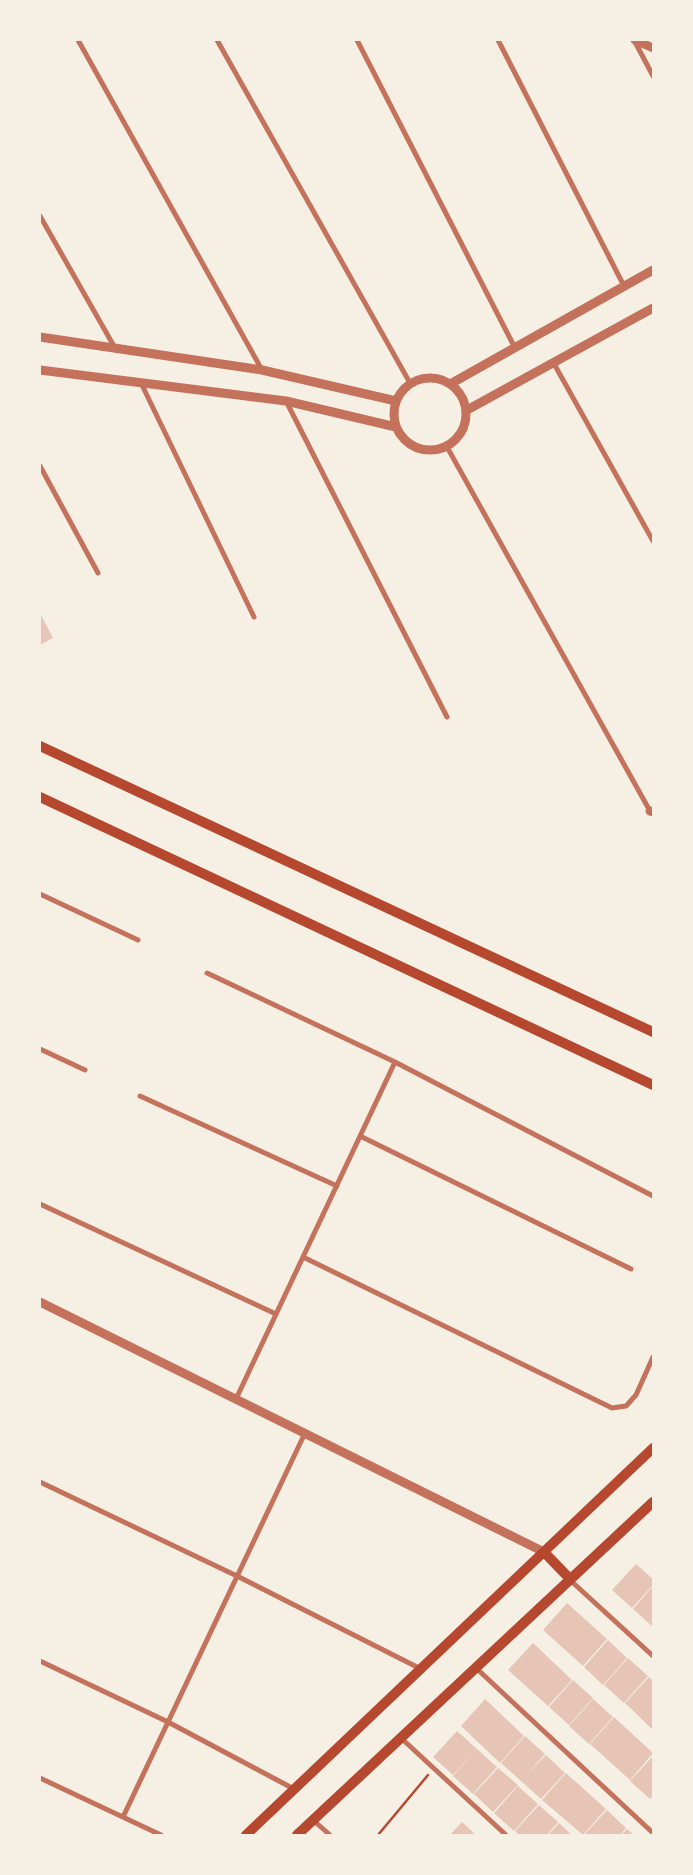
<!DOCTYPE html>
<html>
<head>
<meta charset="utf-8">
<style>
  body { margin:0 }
  #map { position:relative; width:693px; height:1875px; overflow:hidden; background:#f6efe4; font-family:"Golos Text",sans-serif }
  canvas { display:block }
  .frame { position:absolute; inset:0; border:41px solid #f6efe4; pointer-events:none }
</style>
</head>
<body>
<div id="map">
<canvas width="693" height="1875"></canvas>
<div class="frame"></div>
</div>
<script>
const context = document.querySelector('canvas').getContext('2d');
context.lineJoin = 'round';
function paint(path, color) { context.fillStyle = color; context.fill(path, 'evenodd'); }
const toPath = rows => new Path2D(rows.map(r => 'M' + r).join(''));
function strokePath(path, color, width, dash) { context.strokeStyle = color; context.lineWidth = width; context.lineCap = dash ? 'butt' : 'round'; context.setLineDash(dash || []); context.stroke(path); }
const building = toPath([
  [40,613,53,638,40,645],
  [636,1564,653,1579,653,1585,632,1608,612,1590],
  [653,1586,653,1627,633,1609],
  [567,1603,607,1639,583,1666,543,1630],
  [608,1640,627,1658,603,1685,584,1667],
  [533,1643,572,1680,548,1706,508,1670],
  [628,1658,648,1676,624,1703,604,1685],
  [649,1677,653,1681,653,1730,625,1703],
  [573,1680,593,1698,569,1725,549,1707],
  [485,1699,524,1736,500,1763,461,1726],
  [593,1699,613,1717,589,1744,569,1726],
  [614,1717,653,1753,630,1780,590,1744],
  [457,1731,477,1749,453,1775,433,1757],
  [525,1736,545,1754,527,1774,546,1755,565,1773,541,1799,501,1763],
  [477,1749,497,1767,473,1794,453,1776],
  [653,1756,653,1796,650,1799,630,1781],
  [498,1768,518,1785,493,1812,474,1794],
  [566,1773,606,1809,583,1835,542,1800],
  [518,1786,538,1804,514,1831,494,1813],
  [539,1805,558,1822,547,1835,519,1835,515,1831],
  [607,1810,626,1828,620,1835,584,1835],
  [462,1822,476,1835,450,1835],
  [559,1823,572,1835,548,1835],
  [627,1829,634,1835,621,1835]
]);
const path = toPath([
  [378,1835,428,1775]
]);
const minor = toPath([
  [78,40,262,370],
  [217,40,410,383],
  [357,40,515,348],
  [498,40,624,286],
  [634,40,653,76],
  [40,216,115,348],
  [553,362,653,541],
  [141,383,254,617],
  [286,401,447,717],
  [447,447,650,811],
  [40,466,98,573],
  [40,894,138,940],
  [207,973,395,1062,653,1196],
  [40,1049,85,1070],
  [140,1096,337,1186],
  [360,1136,631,1269],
  [40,1204,276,1314],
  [303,1257,612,1408,626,1406,636,1395,653,1357],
  [236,1399,395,1062],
  [40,1482,237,1576,421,1669],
  [570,1580,653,1656],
  [40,1661,168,1722,294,1789],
  [476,1668,653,1833],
  [401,1738,506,1835],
  [40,1778,161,1835],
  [123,1817,305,1433],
  [313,1820,330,1835]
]);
const tertiary = toPath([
  [635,40,653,48],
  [40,337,262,370,396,401],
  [40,370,286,401,396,427],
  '394 414a36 36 0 1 1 72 0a36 36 0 1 1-72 0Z',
  [452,383,653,270],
  [467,410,653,308],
  [650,811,653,812],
  [40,1302,544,1552]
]);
const secondary = toPath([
  [40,746,653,1032],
  [40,797,653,1085],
  [544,1552,570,1579],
  [246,1835,653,1448],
  [297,1835,653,1502]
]);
paint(building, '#e6c5b7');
strokePath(path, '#b5482f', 2.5);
strokePath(minor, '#c5725c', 5);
strokePath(tertiary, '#c5725c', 9);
strokePath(secondary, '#b5482f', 10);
</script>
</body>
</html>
